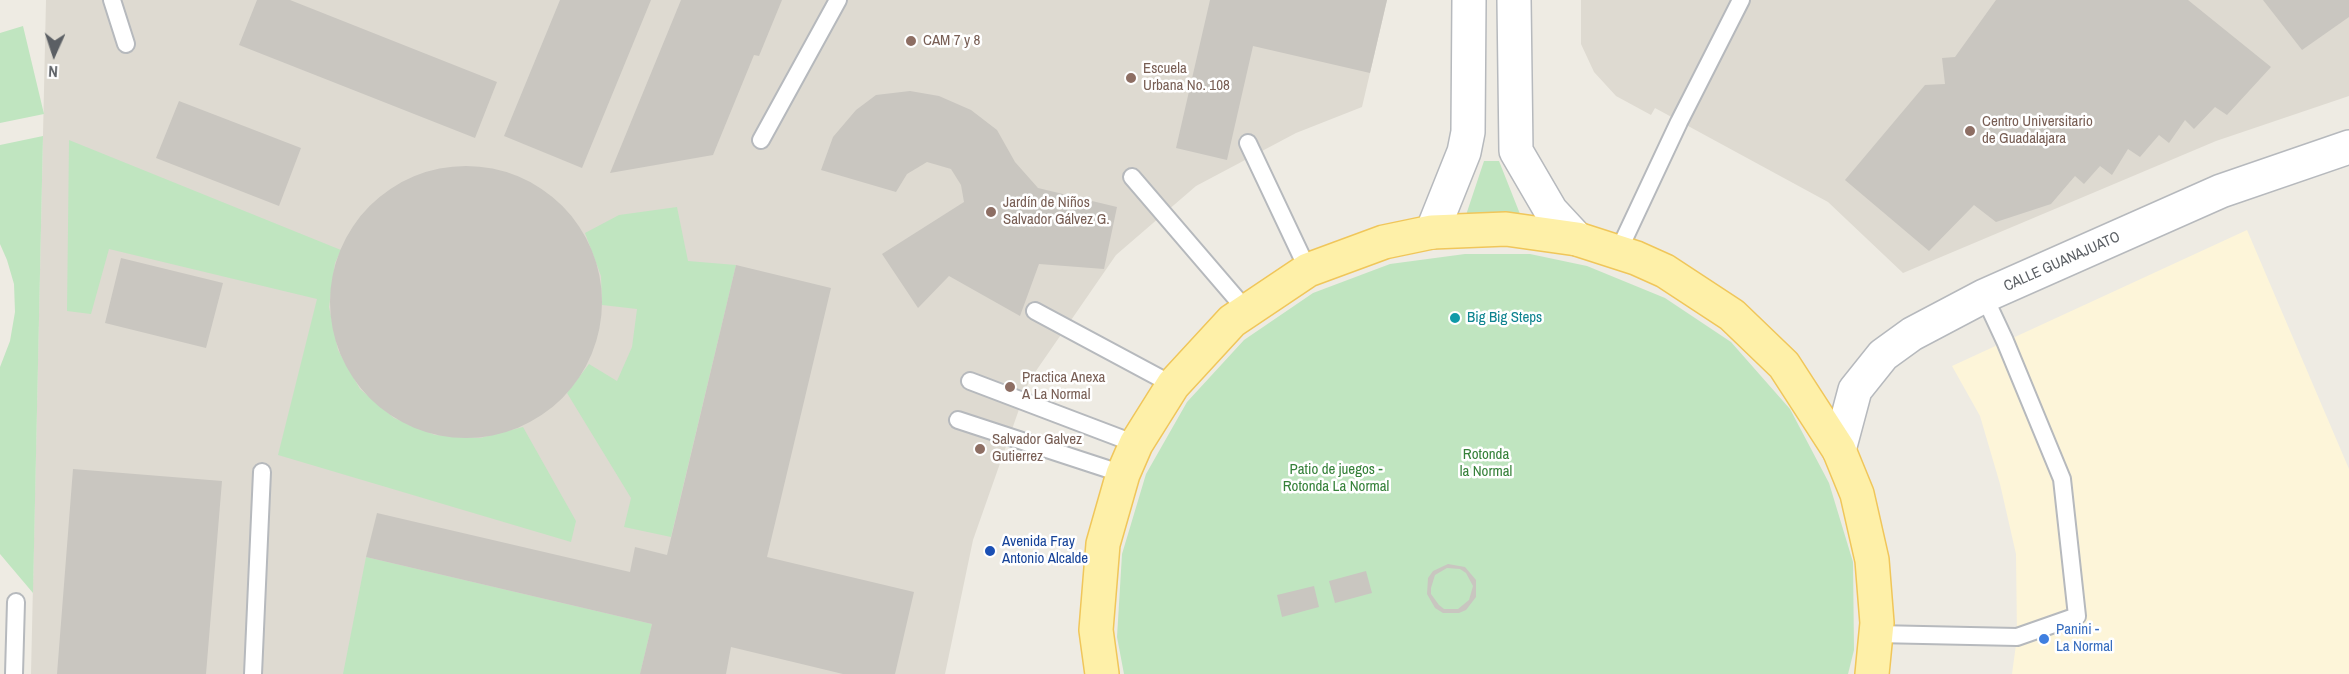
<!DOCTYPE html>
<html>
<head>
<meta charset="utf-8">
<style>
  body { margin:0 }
  #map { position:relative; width:2349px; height:674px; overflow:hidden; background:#eeebe3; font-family:"Archivo Narrow",sans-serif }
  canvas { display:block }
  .north { position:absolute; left:24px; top:24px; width:60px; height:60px; -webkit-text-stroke:4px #fff; paint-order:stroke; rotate:183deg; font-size:16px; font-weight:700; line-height:24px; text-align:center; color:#5b5f64 }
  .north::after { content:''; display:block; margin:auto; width:21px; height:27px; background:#5b5f64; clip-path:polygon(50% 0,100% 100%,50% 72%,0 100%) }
</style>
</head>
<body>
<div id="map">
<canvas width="2349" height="674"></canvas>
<div class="north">N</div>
</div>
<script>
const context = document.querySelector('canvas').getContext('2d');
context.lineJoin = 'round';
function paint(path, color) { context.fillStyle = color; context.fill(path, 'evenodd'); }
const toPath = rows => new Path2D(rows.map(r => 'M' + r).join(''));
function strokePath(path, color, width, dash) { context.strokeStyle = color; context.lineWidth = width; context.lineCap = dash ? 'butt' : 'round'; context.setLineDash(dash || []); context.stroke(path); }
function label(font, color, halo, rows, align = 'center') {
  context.font = font + ' "Archivo Narrow",sans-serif'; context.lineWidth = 5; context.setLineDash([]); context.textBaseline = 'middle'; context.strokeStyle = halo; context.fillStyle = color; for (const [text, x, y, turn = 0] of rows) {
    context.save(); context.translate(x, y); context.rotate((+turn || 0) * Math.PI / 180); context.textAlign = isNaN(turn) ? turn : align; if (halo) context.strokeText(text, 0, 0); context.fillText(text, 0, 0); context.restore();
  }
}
const commercial = toPath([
  [2247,230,2349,469,2349,674,2012,674,2017,637,2016,554,2000,484,1980,416,1952,366]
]);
const education = toPath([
  [46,0,1387,0,1362,107,1296,133,1196,186,1116,255,1029,381,973,540,945,674,31,674],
  [1581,0,2349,0,2349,96,2216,141,1903,273,1828,202,1655,108,1651,115,1616,96,1594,72,1581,44]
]);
const green = toPath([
  [23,26,44,114,0,123,0,33],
  [43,136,33,593,0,554,0,367,10,341,15,312,14,284,7,260,0,244,0,145],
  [69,140,341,250,335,263,329,307,338,350,360,389,394,418,435,435,480,438,523,427,576,521,571,542,278,455,317,299,109,249,91,314,67,311],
  [1484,161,1499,161,1520,214,1466,215],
  [677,207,688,261,736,265,671,537,624,527,631,498,567,393,589,364,617,381,632,347,637,309,602,305,601,276,585,233,619,215],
  [1465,254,1530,254,1587,266,1665,298,1731,342,1790,409,1829,483,1853,562,1854,650,1848,674,1124,674,1117,637,1122,554,1146,474,1187,402,1244,340,1313,293,1390,264],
  [366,557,652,624,640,674,343,674]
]);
const building = toPath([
  [257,0,290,0,497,82,475,138,239,45],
  [560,0,651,0,582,168,504,136],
  [681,0,782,0,759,56,754,55,713,155,610,173],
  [1210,0,1387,0,1370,73,1253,46,1227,160,1176,148],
  [1996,0,2188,0,2271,67,2227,115,2215,107,2194,129,2185,120,2169,143,2159,135,2140,157,2128,149,2112,175,2100,166,2084,184,2075,176,2051,204,1996,222,1974,205,1929,251,1845,180,1925,85,1945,84,1942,58,1955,57],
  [2263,0,2349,0,2349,17,2302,50],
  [910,91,939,96,971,110,997,130,1015,162,1038,188,1117,207,1104,269,1039,264,1020,316,949,276,918,308,882,254,964,202,961,185,951,169,927,162,907,174,896,192,821,170,833,137,856,110,876,95],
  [179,101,301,148,279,206,156,158],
  '330 302a136 136 0 1 1 272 0a136 136 0 1 1-272 0Z',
  [121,258,223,283,206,348,105,323],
  [736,265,831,288,767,557,914,592,895,674,843,674,731,647,726,674,640,674,652,624,366,557,377,513,630,572,635,547,667,555],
  [73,469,222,481,206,674,57,674],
  [1448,564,1465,567,1476,580,1476,597,1466,610,1459,613,1443,613,1435,608,1427,594,1428,578,1433,571],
  [1447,568,1460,569,1466,573,1473,586,1469,600,1458,609,1444,609,1439,605,1431,594,1431,588,1435,575],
  [1366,571,1372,593,1335,603,1329,581],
  [1314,586,1319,607,1282,617,1277,595]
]);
const service = toPath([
  [112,0,126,44],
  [761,140,838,0],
  [1248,143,1308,270],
  [1132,177,1247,311],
  [1618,252,1679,122,1741,0],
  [1035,311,1173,385],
  [970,381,1136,444],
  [958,420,1123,474],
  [1876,634,2017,637,2077,616,2062,479,2005,341,1984,296],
  [14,674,16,602],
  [253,674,262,472]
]);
const minor = toPath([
  [1839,450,1855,390,1883,355,1912,334,1984,296,2221,191,2349,147]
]);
const tertiary = toPath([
  [1514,0,1516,151,1551,211,1577,239],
  [1432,232,1464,152,1468,132,1469,0]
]);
const primary = toPath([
  [1102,674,1096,630,1103,544,1123,474,1136,444,1173,385,1232,321,1308,270,1384,242,1432,232,1506,229,1577,239,1636,258,1665,271,1732,315,1784,365,1839,450,1857,494,1872,560,1877,623,1872,674]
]);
const markers = [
  [911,41,6,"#8d6e63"],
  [1131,78,6,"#8d6e63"],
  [1970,131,6,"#8d6e63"],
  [991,212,6,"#8d6e63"],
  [1455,318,6,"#0f9aa8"],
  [1010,387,6,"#8d6e63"],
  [980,449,6,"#8d6e63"],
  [990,551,6,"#1a4fb4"],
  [2044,639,6,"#3f7fe0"]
];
const educationNames = [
  ["CAM 7 y 8",923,41],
  ["Escuela",1143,69],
  ["Urbana No. 108",1143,86],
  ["Centro Universitario",1982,122],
  ["de Guadalajara",1982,139],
  ["Jardín de Niños",1003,203],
  ["Salvador Gálvez G.",1003,220],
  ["Practica Anexa",1022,378],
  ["A La Normal",1022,395],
  ["Salvador Galvez",992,440],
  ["Gutierrez",992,457]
];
const streetNames = [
  ["CALLE GUANAJUATO",2062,262,-24]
];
const cultureNames = [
  ["Big Big Steps",1467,318]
];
const parkNames = [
  ["Rotonda",1486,455],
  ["la Normal",1486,472],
  ["Patio de juegos -",1336,470],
  ["Rotonda La Normal",1336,487]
];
const transitNames = [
  ["Avenida Fray",1002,542],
  ["Antonio Alcalde",1002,559]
];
const shopNames = [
  ["Panini -",2056,630],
  ["La Normal",2056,647]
];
paint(commercial, '#fdf5d9');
paint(education, '#dedad1');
paint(green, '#c0e5c0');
paint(building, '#c9c6c0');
strokePath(service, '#b6b9bd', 20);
strokePath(minor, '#b6b9bd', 36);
strokePath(tertiary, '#b6b9bd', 36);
strokePath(primary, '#f0c65a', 36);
strokePath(service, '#fff', 16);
strokePath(minor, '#fff', 33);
strokePath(tertiary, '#fff', 33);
strokePath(primary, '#fef0a8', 33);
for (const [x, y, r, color] of markers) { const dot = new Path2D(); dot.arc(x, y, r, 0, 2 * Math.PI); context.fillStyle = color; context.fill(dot); strokePath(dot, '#fff', 2); }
label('15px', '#785e54', '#fff', educationNames, 'left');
label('15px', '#5b5f64', '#fff', streetNames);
label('15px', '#0d838f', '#fff', cultureNames, 'left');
label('15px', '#358139', '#fff', parkNames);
label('15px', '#164399', '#fff', transitNames, 'left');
label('15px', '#366cbe', '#fff', shopNames, 'left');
</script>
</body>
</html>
